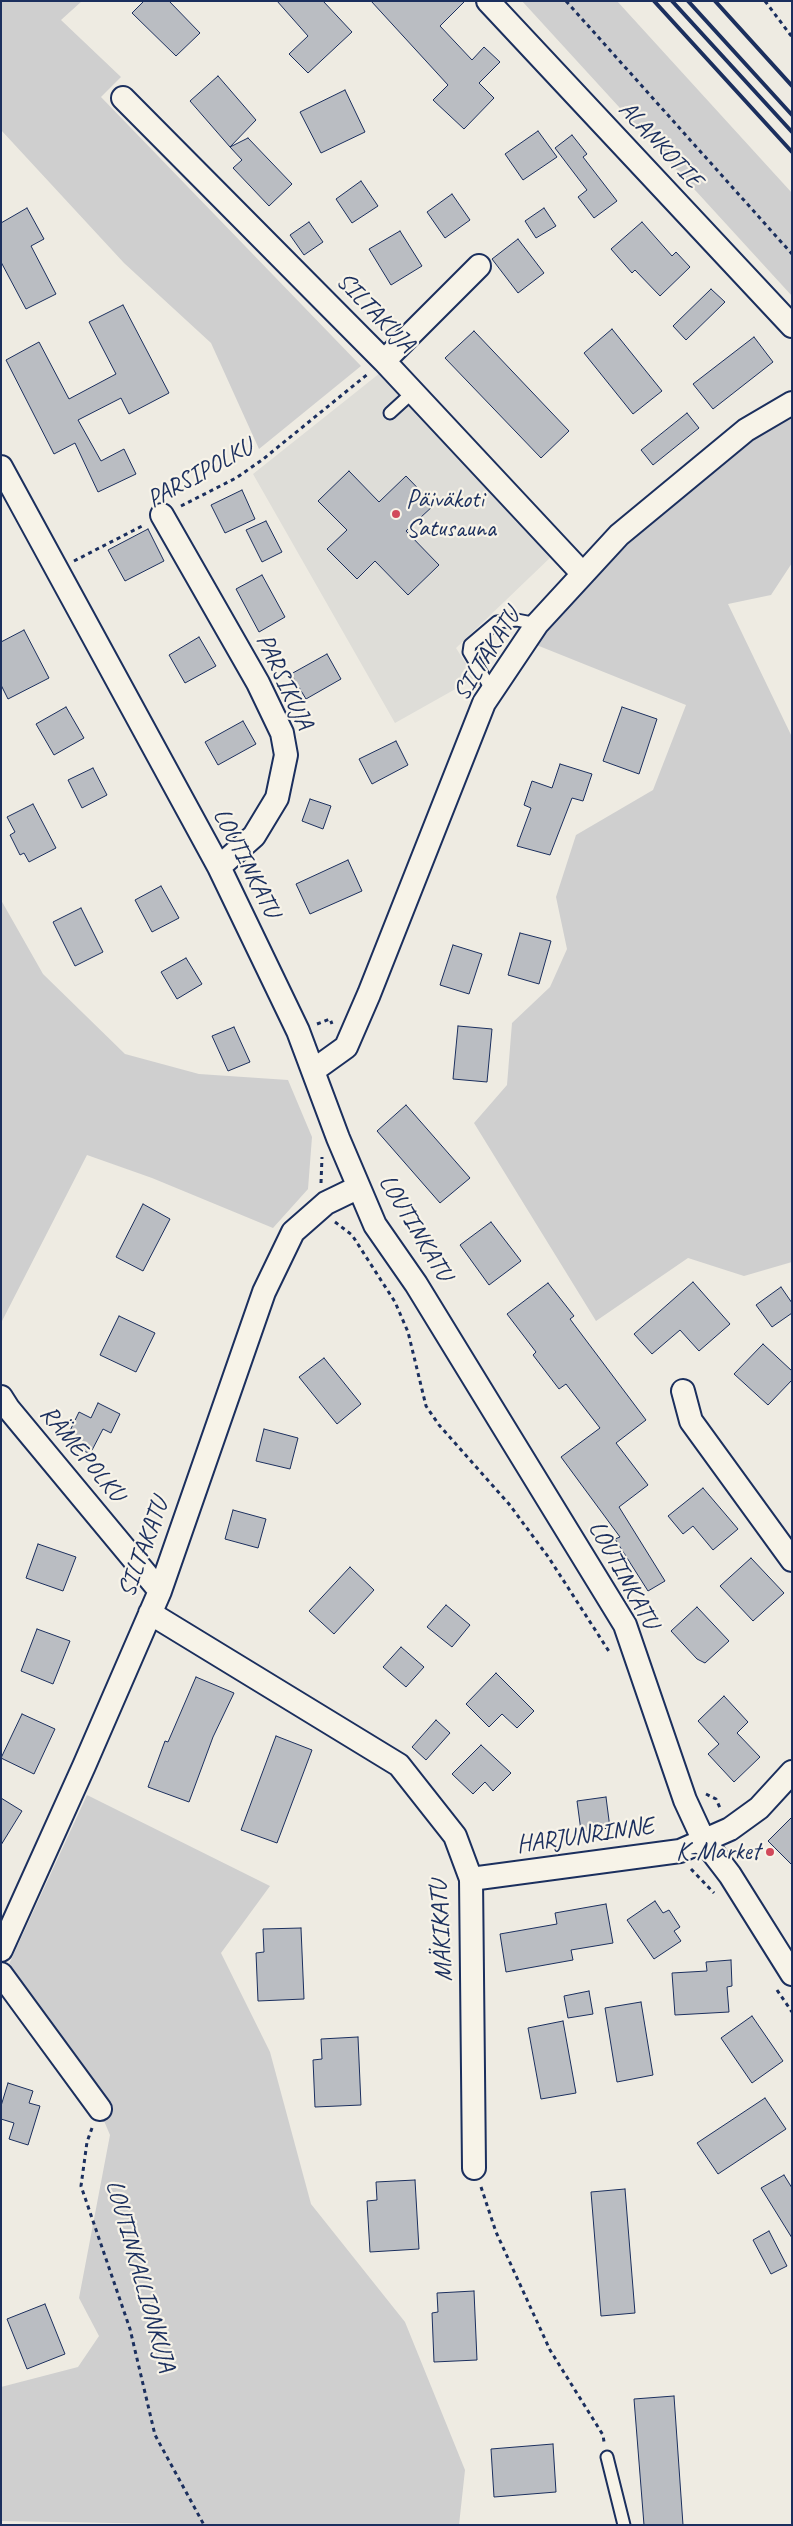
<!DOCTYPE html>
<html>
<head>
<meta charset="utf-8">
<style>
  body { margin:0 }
  #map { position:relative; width:793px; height:2526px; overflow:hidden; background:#eeebe2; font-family:Caveat,sans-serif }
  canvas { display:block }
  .frame { position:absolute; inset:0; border:2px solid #1b2f5e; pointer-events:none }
</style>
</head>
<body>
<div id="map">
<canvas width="793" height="2526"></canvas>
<div class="frame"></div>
</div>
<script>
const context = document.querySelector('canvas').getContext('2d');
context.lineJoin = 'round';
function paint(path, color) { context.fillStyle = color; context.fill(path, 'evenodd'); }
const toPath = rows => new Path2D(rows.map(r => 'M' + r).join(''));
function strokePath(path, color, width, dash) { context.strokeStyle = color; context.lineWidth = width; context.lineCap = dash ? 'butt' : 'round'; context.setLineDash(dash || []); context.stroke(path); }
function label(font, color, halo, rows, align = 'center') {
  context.font = font + ' Caveat,sans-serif'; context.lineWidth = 4.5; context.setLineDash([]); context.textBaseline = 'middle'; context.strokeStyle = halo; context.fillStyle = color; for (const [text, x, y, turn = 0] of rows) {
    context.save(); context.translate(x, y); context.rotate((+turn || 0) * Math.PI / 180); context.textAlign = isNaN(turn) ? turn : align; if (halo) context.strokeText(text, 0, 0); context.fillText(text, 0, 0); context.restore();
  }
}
const built = toPath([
  [380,373,554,554,456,648,475,678,395,723,253,474]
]);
const green = toPath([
  [1,1,82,1,61,20,121,77,101,97,361,366,259,449,211,343,124,263,1,130],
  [522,1,617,1,792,193,792,296],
  [792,411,792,563,771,595,728,604,792,737,792,1262,744,1276,688,1258,596,1321,474,1123,507,1085,512,1023,550,987,567,949,556,897,576,835,653,790,686,705,534,644,592,576,716,468],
  [1,900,43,974,125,1054,199,1074,288,1080,312,1137,308,1189,273,1228,152,1178,87,1155,1,1323],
  [87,1795,270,1886,221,1953,270,2052,311,2204,405,2322,465,2470,459,2525,225,2525,1,2521,1,2387,78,2367,99,2336,79,2298,110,2135,99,2109,4,1975]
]);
const building = toPath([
  [144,1,169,1,200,33,176,56,132,13,144,1],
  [277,1,323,1,352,32,308,73,289,54,308,36,277,1],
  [371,1,465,1,440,26,472,60,484,47,500,62,479,83,494,98,464,129,433,100,448,85,371,1],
  [218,76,256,120,230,147,190,101,218,76],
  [345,90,365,132,321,153,300,112,345,90],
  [538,131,557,157,523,180,505,154,538,131],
  [572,135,587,154,583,157,617,201,594,218,578,197,587,190,555,148,572,135],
  [248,138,292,184,269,206,233,168,242,160,230,147,248,138],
  [361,181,378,206,352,223,336,199,361,181],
  [452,194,470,220,445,238,427,212,452,194],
  [27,208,44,239,31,246,56,294,26,309,1,262,1,223,27,208],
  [544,208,556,226,536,238,525,221,544,208],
  [309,222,323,242,304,255,290,235,309,222],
  [642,222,672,256,676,252,690,267,660,296,635,270,632,273,611,249,642,222],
  [400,231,422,266,391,285,369,249,400,231],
  [518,239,544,273,518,293,492,259,518,239],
  [711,289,725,302,686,340,673,326,711,289],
  [123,305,169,393,129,414,121,398,78,420,101,461,124,449,136,474,98,492,75,443,54,454,6,360,39,342,69,399,116,374,89,322,123,305],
  [612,329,662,391,633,414,584,353,612,329],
  [474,331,569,431,541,458,445,358,474,331],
  [754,337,773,362,713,409,693,384,754,337],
  [687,413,699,428,653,465,641,450,687,413],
  [349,471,379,502,406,476,434,505,406,531,439,565,408,595,375,561,357,579,327,549,347,530,318,501,349,471],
  [242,490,255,519,225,533,211,505,242,490],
  [266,521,282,552,262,562,246,530,266,521],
  [148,529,164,561,125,581,108,550,148,529],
  [262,575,285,617,259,632,236,589,262,575],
  [24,630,49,678,8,699,1,685,1,642,24,630],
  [199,637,216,666,185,683,169,655,199,637],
  [327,654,341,679,306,699,291,674,327,654],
  [66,707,84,738,54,755,36,724,66,707],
  [622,707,657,719,639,774,603,761,622,707],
  [243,721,256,744,218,765,205,742,243,721],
  [396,741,408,765,372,784,359,759,396,741],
  [560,764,592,774,583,801,572,798,550,855,517,846,531,808,524,805,532,781,552,788,560,764],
  [93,768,107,795,82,808,68,780,93,768],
  [310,799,331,806,323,829,302,821,310,799],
  [33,804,56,848,29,862,24,853,20,855,10,835,15,832,7,817,33,804],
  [348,860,362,891,310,914,296,884,348,860],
  [161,886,179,918,152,932,135,900,161,886],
  [81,908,103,952,75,966,53,922,81,908],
  [520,933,551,941,539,984,508,975,520,933],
  [453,945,482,954,469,994,440,985,453,945],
  [186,958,202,984,177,999,161,972,186,958],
  [458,1026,492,1029,487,1082,453,1079,458,1026],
  [234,1027,250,1062,228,1071,212,1036,234,1027],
  [406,1105,470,1178,440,1203,377,1131,406,1105],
  [143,1204,170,1219,143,1271,116,1257,143,1204],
  [491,1222,521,1261,489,1285,460,1245,491,1222],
  [693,1282,730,1324,699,1351,680,1330,652,1354,634,1334,693,1282],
  [548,1283,574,1316,570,1319,646,1420,616,1443,648,1485,619,1507,665,1581,648,1591,615,1539,620,1537,561,1457,600,1428,566,1384,559,1389,533,1355,536,1352,507,1314,548,1283],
  [781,1287,792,1303,792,1313,772,1327,756,1305,781,1287],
  [119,1316,155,1333,136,1372,100,1355,119,1316],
  [763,1344,792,1371,792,1380,768,1405,734,1374,763,1344],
  [324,1358,361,1404,337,1424,299,1377,324,1358],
  [98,1403,120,1414,111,1433,103,1429,90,1454,65,1441,79,1412,91,1418,98,1403],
  [264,1429,298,1438,290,1469,256,1461,264,1429],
  [703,1488,738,1529,713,1550,693,1526,683,1534,668,1516,703,1488],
  [233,1510,266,1519,258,1548,225,1539,233,1510],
  [38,1544,76,1557,63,1591,26,1578,38,1544],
  [751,1558,784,1593,753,1621,720,1586,751,1558],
  [350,1567,374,1590,334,1634,309,1611,350,1567],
  [446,1605,470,1625,452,1647,427,1627,446,1605],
  [697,1607,729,1641,705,1663,697,1659,671,1631,697,1607],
  [37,1629,70,1641,53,1684,21,1671,37,1629],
  [401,1647,424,1667,406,1687,383,1667,401,1647],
  [496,1673,534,1711,517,1728,502,1714,489,1727,466,1704,496,1673],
  [196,1677,234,1693,213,1737,189,1802,148,1787,165,1741,168,1742,196,1677],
  [724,1696,748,1722,737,1733,760,1757,734,1782,708,1754,719,1744,698,1721,724,1696],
  [22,1714,55,1729,34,1774,1,1758,22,1714],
  [436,1720,450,1733,426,1760,412,1747,436,1720],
  [276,1736,312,1750,277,1843,241,1830,276,1736],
  [481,1745,511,1773,493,1791,485,1782,473,1794,452,1774,481,1745],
  [606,1797,610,1828,581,1831,577,1801,606,1797],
  [1,1798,22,1811,1,1845,1,1798],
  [792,1817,792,1865,768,1841,792,1817],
  [655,1901,663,1913,669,1910,680,1927,674,1931,681,1941,654,1959,627,1920,655,1901],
  [606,1904,613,1943,571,1950,573,1960,506,1972,500,1934,557,1924,555,1913,606,1904],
  [301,1928,304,1999,258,2001,256,1953,264,1952,263,1929,301,1928],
  [731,1960,732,1986,727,1987,729,2012,675,2015,672,1973,707,1971,706,1962,731,1960],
  [589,1991,593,2014,568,2018,564,1996,589,1991],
  [641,2002,653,2075,617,2082,605,2008,641,2002],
  [752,2016,783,2061,752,2083,721,2038,752,2016],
  [563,2021,576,2093,541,2099,528,2028,563,2021],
  [358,2037,361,2105,315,2107,313,2060,322,2059,321,2039,358,2037],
  [8,2083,33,2091,29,2103,40,2106,28,2145,9,2139,14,2123,1,2119,1,2106,8,2083],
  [765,2098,786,2129,718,2174,697,2143,765,2098],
  [784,2175,792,2188,792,2238,761,2188,784,2175],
  [415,2180,419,2249,370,2252,367,2201,377,2200,376,2182,415,2180],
  [625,2189,635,2313,601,2316,591,2192,625,2189],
  [769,2231,787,2266,771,2274,753,2240,769,2231],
  [474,2291,477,2360,434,2362,432,2313,438,2312,437,2293,474,2291],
  [45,2304,65,2354,27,2369,7,2319,45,2304],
  [674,2396,683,2525,644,2525,634,2399,674,2396],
  [553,2444,556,2492,494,2497,491,2449,553,2444]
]);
const path = toPath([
  [566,1,792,254],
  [765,1,792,37],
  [181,506,236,478,262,460,369,373],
  [74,561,144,525],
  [317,1024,330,1019,332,1024],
  [321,1183,322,1157],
  [335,1222,352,1235,395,1302,408,1332,426,1406,439,1425,509,1504,549,1558,610,1653],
  [706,1794,716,1799,721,1810],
  [691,1869,714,1893],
  [777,1990,792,2012],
  [92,2128,87,2142,81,2186,130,2329,155,2435,204,2525],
  [481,2187,496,2232,550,2350,603,2435,604,2442]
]);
const lane = toPath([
  [390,413,413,392],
  [491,689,469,652,470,645,497,622,517,620,537,624],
  [607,2457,624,2525]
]);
const street = toPath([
  [488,1,792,326],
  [123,98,384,361,582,573],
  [384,361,479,266],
  [1,467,219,867,298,1031,338,1138,375,1225,416,1284,625,1625,685,1800,704,1841,730,1875,792,1974],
  [162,515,258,683,282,733,286,755,277,798,254,836,219,867],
  [314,1070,346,1047,369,994,484,703,537,624,619,535,746,430,792,403],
  [683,1391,691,1421,792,1560],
  [1,1397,8,1408,160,1591],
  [150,1613,399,1765,455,1836,471,1879,474,2168],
  [471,1879,680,1851,730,1829,759,1808,792,1772],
  [1,1950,84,1766,160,1591,264,1292,293,1232,326,1203,357,1188],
  [1,1974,100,2109]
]);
const rail = toPath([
  [654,1,792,152],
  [672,1,792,132],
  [688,1,792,115],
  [715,1,792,86]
]);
const markers = [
  [396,514,5,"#d1495b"],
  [770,1852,5,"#d1495b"]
];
const streetNames = [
  ["ALANKOTIE",660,145,47],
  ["SILTAKUJA",375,313,46],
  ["PARSIPOLKU",200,474,-29],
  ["SILTAKATU",487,655,-58],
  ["PARSIKUJA",284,682,65],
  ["LOUTINKATU",246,863,63],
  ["LOUTINKATU",415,1228,59],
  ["RÄMEPOLKU",82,1454,50],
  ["SILTAKATU",144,1548,-70],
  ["LOUTINKATU",623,1575,61],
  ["HARJUNRINNE",585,1836,-8],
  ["MÄKIKATU",442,1931,-93],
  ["LOUTINKALLIONKUJA",140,2276,74]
];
const poiNames = [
  ["Päiväkoti",406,500],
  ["Satusauna",406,529],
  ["K-Market",760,1852,"right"]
];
paint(built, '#deddd8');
paint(green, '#cfcfcf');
paint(building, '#babdc2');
strokePath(building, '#1b2f5e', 1);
strokePath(lane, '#1b2f5e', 15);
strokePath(street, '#1b2f5e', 26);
strokePath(path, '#1b2f5e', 3, [4, 4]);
strokePath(lane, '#f7f3e8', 11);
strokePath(street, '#f7f3e8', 22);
strokePath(rail, '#1b2f5e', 4);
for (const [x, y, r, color] of markers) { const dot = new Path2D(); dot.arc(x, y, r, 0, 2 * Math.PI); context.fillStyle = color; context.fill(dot); strokePath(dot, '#f7f3e8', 2); }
label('25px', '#1b2f5e', '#f7f3e8', streetNames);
label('25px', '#1b2f5e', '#f7f3e8', poiNames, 'left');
</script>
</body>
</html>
